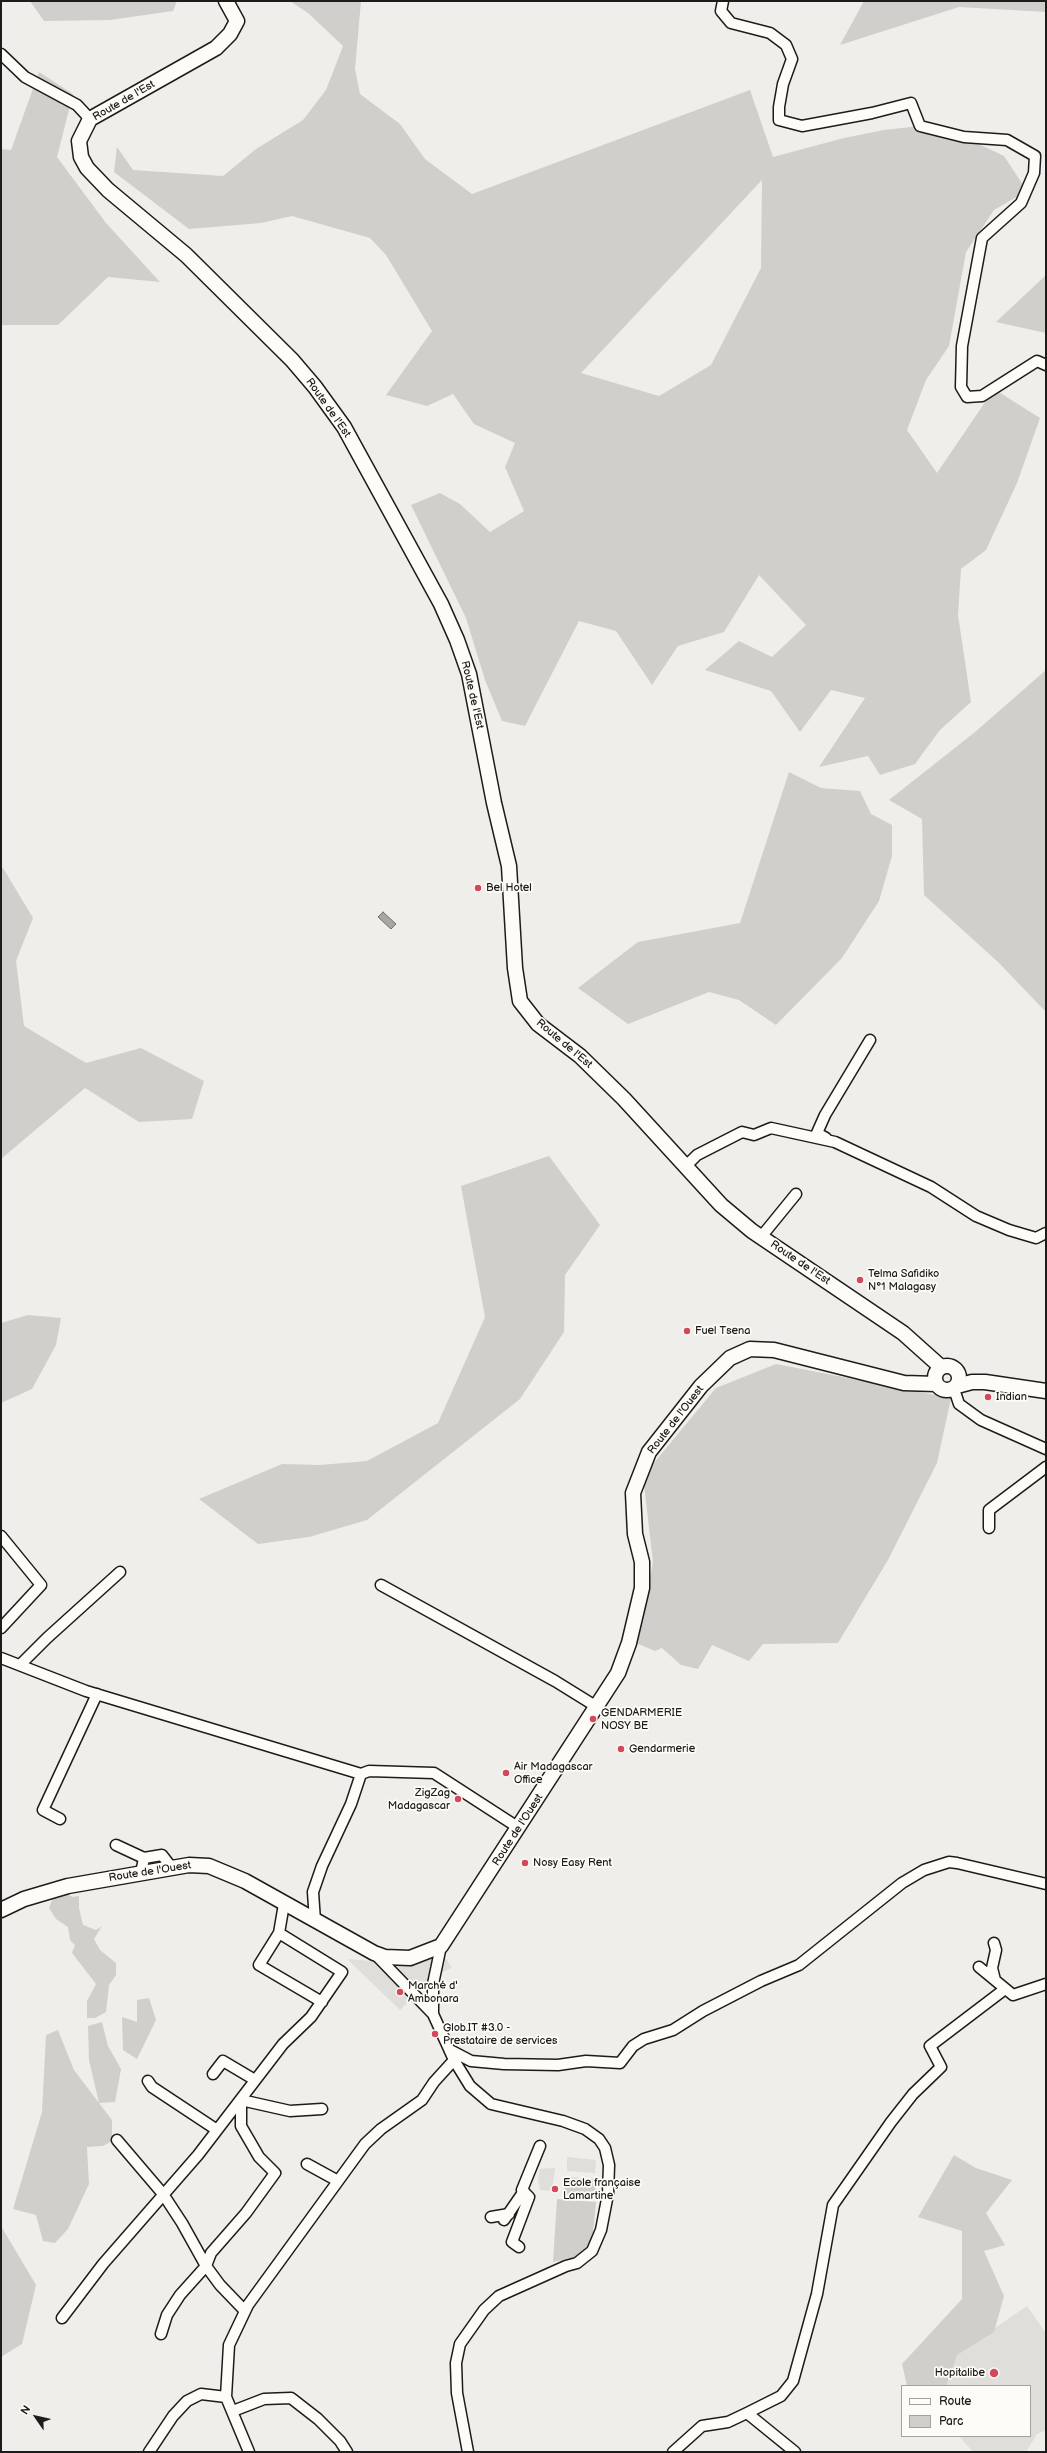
<!DOCTYPE html>
<html>
<head>
<meta charset="utf-8">
<style>
  body { margin:0 }
  #map { position:relative; width:1047px; height:2453px; overflow:hidden; background:#f0eeea; font-family:"Balsamiq Sans",sans-serif }
  canvas { display:block }
  .frame { position:absolute; inset:0; border:2px solid #1c1c1c; pointer-events:none }
  .legend { position:absolute; left:901px; top:2385px; width:130px; height:52px; box-sizing:border-box; background:#fdfcf7; border:1px solid #a3a29f; margin:0; padding:5px 7px; list-style:none; font-size:12px; color:#1c1c1c }
  .legend li { display:flex; align-items:center; gap:8px; height:20px }
  .legend b { width:20px; border:1px solid #a3a29f }
  .north { position:absolute; left:16px; top:2397px; width:40px; height:40px; -webkit-text-stroke:3px #fdfcf7; paint-order:stroke; rotate:304deg; font-size:11px; font-weight:700; line-height:16px; text-align:center; color:#1c1c1c }
  .north::after { content:''; display:block; margin:auto; width:14px; height:18px; background:#1c1c1c; clip-path:polygon(50% 0,100% 100%,50% 72%,0 100%) }
</style>
</head>
<body>
<div id="map">
<canvas width="1047" height="2453"></canvas>
<div class="frame"></div>
<ul class="legend">
<li><b style="height:5px;background:#fdfcf7"></b>Route</li>
<li><b style="height:11px;background:#d0cfcc"></b>Parc</li>
</ul>
<div class="north">N</div>
</div>
<script>
const context = document.querySelector('canvas').getContext('2d');
context.lineJoin = 'round';
function paint(path, color) { context.fillStyle = color; context.fill(path, 'evenodd'); }
const toPath = rows => new Path2D(rows.map(r => 'M' + r).join(''));
function strokePath(path, color, width, dash) { context.strokeStyle = color; context.lineWidth = width; context.lineCap = dash ? 'butt' : 'round'; context.setLineDash(dash || []); context.stroke(path); }
function label(font, color, halo, rows, align = 'center') {
  context.font = font + ' "Balsamiq Sans",sans-serif'; context.lineWidth = 3.5; context.setLineDash([]); context.textBaseline = 'middle'; context.strokeStyle = halo; context.fillStyle = color; for (const [text, x, y, turn = 0] of rows) {
    context.save(); context.translate(x, y); context.rotate((+turn || 0) * Math.PI / 180); context.textAlign = isNaN(turn) ? turn : align; if (halo) context.strokeText(text, 0, 0); context.fillText(text, 0, 0); context.restore();
  }
}
const built = toPath([
  [442,1952,452,1968,435,1975,400,2010,347,1959,383,1962],
  [567,2157,596,2160,595,2173,567,2171],
  [555,2168,552,2191,540,2190,538,2179,540,2169],
  [1027,2306,1046,2333,1046,2430,1037,2434,1026,2452,973,2452,959,2436,1030,2436,1030,2386,937,2386,948,2360]
]);
const green = toPath([
  [30,1,177,1,173,11,110,20,44,21],
  [290,1,361,1,355,69,360,94,400,124,425,159,472,194,750,90,773,157,844,138,884,130,920,126,964,137,1004,156,1027,191,994,210,966,252,949,346,926,380,907,430,937,473,994,389,1040,418,1017,483,986,550,961,569,958,615,971,702,940,730,915,764,880,775,868,756,819,767,865,698,831,690,800,732,771,691,705,670,739,641,772,657,806,625,759,575,724,632,678,646,652,685,616,631,579,621,525,726,502,721,485,680,466,618,411,505,440,493,460,504,490,532,524,511,505,467,515,443,474,424,453,394,427,406,386,395,432,331,386,255,370,238,292,216,261,223,189,229,114,172,117,147,133,170,223,176,256,149,303,120,326,90,343,46,308,13],
  [762,180,761,268,711,365,659,396,581,373],
  [864,1,1046,1,1046,12,959,7,840,45],
  [39,72,73,94,57,157,106,223,160,282,108,277,58,325,1,325,1,149,11,150],
  [1046,275,1046,333,996,322],
  [1046,670,1046,1012,998,962,924,895,922,819,889,800,975,732],
  [789,772,821,788,860,791,871,814,892,825,892,856,879,901,842,958,776,1025,739,1000,709,992,628,1024,578,988,638,942,740,923],
  [3,868,33,918,16,961,24,1026,86,1063,141,1048,204,1081,192,1119,139,1122,85,1088,1,1159,1,869],
  [549,1156,600,1225,565,1275,564,1332,520,1399,367,1520,309,1537,258,1544,199,1499,282,1464,320,1465,367,1461,438,1423,485,1317,461,1186],
  [28,1315,61,1318,56,1345,32,1389,1,1403,1,1323],
  [776,1364,951,1398,937,1463,888,1560,838,1643,763,1644,749,1661,712,1645,698,1669,681,1665,662,1648,655,1651,631,1641,644,1610,653,1562,643,1476,716,1388],
  [60,1891,73,1897,79,1896,79,1908,83,1925,96,1930,102,1926,94,1939,100,1950,116,1963,116,1975,109,1985,106,2012,95,2018,87,2018,87,2001,96,1984,72,1953,75,1945,70,1940,68,1927,56,1919,49,1908,54,1895],
  [149,1998,156,2020,137,2059,123,2050,122,2017,137,2022,137,2000],
  [102,2022,108,2046,121,2069,115,2102,99,2103,112,2120,112,2141,103,2146,87,2147,89,2184,68,2229,55,2243,43,2241,36,2215,13,2209,42,2112,46,2035,58,2030,74,2070,99,2103,89,2060,88,2026],
  [954,2155,976,2168,1012,2180,986,2213,1005,2245,984,2251,1004,2296,994,2332,957,2355,946,2386,907,2386,902,2364,962,2299,962,2231,918,2217],
  [565,2177,596,2179,595,2197,564,2194],
  [557,2199,596,2202,592,2243,581,2256,553,2262],
  [1,2226,36,2285,22,2344,1,2357]
]);
const water = toPath([
  [383,912,396,924,391,929,378,917,383,912]
]);
const street = toPath([
  [723,1,721,11,731,23,770,33,786,45,792,59,783,84,779,107,779,120,802,126,872,113,911,103,920,126,964,137,1007,140,1035,156,1034,173,1021,203,982,238,962,346,961,387,967,397,982,396,1037,361,1046,365],
  [1,54,25,77,77,105,90,119],
  [826,1138,817,1133,825,1115,870,1040],
  [686,1166,697,1155,742,1132,754,1135,771,1128,835,1142,931,1187,976,1216,1009,1230,1036,1238,1046,1233],
  [761,1237,796,1194],
  [954,1389,959,1404,981,1420,1046,1449],
  [989,1528,989,1510,1046,1467],
  [1,1536,41,1585,1,1628],
  [381,1585,555,1681,597,1707],
  [1,1658,86,1691,361,1774,369,1771,434,1773,519,1828],
  [20,1665,47,1638,120,1572],
  [60,1819,43,1810,97,1694],
  [116,1845,144,1858],
  [141,1873,144,1858,162,1855,172,1868],
  [315,1921,313,1892,322,1866,351,1804,361,1774],
  [279,1933,259,1965,322,2002],
  [994,1943,996,1950,992,1968,995,1980],
  [376,1955,433,2014,454,2060,470,2086,491,2104,563,2121,585,2129,599,2139,605,2148,609,2165,608,2194,601,2230,592,2251,577,2263,566,2266,499,2296,484,2310,460,2344,456,2363,457,2393,468,2452],
  [979,1967,1013,1995,1046,1984],
  [433,2014,433,1984,441,1946],
  [450,2050,471,2061,504,2064,558,2065,586,2061,620,2063,633,2046,644,2039,673,2030,703,2011,761,1981,799,1965,902,1883,924,1870,949,1862,957,1863,1046,1884],
  [213,2074,223,2061,255,2080],
  [148,2081,152,2087,217,2130],
  [117,2140,163,2194,182,2223,206,2266,220,2285,245,2311],
  [307,2164,338,2181],
  [491,2217,509,2214],
  [504,2220,524,2191],
  [519,2247,512,2242,529,2197,522,2190,540,2146],
  [62,2318,103,2264,198,2155,283,2044,311,2017,342,1972,279,1933,284,1904],
  [161,2334,167,2315,180,2295,206,2266,211,2253,246,2213,275,2173,259,2157,241,2126,241,2100,290,2111,322,2109],
  [233,2411,264,2399,291,2398,318,2419,340,2441,347,2452],
  [747,2413,795,2452],
  [149,2452,173,2416,187,2401,201,2394,226,2397],
  [249,2452,226,2397,229,2345,248,2305,365,2144,381,2129,422,2100,434,2082,454,2060],
  [673,2452,702,2426,728,2422,747,2413,781,2396,793,2381,817,2294,833,2205,891,2122,913,2094,941,2067,930,2046,1005,1989]
]);
const secondary = toPath([
  [226,1,237,21,230,34,216,48,90,119,79,141,81,157,87,168,108,190,186,255,292,360,315,387,344,427,441,604,457,640,469,674,494,803,509,866,515,968,520,1001,538,1024,580,1056,624,1099,721,1205,752,1231,903,1333,941,1367],
  '935 1378a12 12 0 1 1 24 0a12 12 0 1 1-24 0Z',
  [957,1386,972,1382,985,1382,1046,1391],
  [1,1910,24,1899,68,1886,189,1865,209,1866,245,1881,374,1953,385,1957,410,1958,441,1946,618,1673,629,1643,642,1588,642,1562,635,1534,633,1493,649,1452,701,1386,730,1358,750,1349,774,1350,904,1383,936,1384]
]);
const markers = [
  [478,888,4,"#d1495b"],
  [860,1280,4,"#d1495b"],
  [687,1331,4,"#d1495b"],
  [988,1397,4,"#d1495b"],
  [593,1719,4,"#d1495b"],
  [621,1749,4,"#d1495b"],
  [506,1773,4,"#d1495b"],
  [458,1799,4,"#d1495b"],
  [525,1863,4,"#d1495b"],
  [400,1992,4,"#d1495b"],
  [435,2034,4,"#d1495b"],
  [555,2189,4,"#d1495b"],
  [994,2373,5,"#d1495b"]
];
const streetNames = [
  ["Route de l'Est",124,101,-30],
  ["Route de l'Est",328,408,55],
  ["Route de l'Est",472,695,77],
  ["Route de l'Est",564,1044,40],
  ["Route de l'Est",800,1263,34],
  ["Route de l'Ouest",676,1420,-52],
  ["Route de l'Ouest",518,1830,-57],
  ["Route de l'Ouest",150,1872,-9]
];
const poiNames = [
  ["Bel Hotel",486,888],
  ["Telma Safidiko",868,1274],
  ["N°1 Malagasy",868,1287],
  ["Fuel Tsena",695,1331],
  ["Indian",996,1397],
  ["GENDARMERIE",601,1713],
  ["NOSY BE",601,1726],
  ["Gendarmerie",629,1749],
  ["Air Madagascar",514,1767],
  ["Office",514,1780],
  ["ZigZag",450,1793,"right"],
  ["Madagascar",450,1806,"right"],
  ["Nosy Easy Rent",533,1863],
  ["Marché d'",408,1986],
  ["Ambonara",408,1999],
  ["Glob.IT #3.0 -",443,2028],
  ["Prestataire de services",443,2041],
  ["Ecole française",563,2183],
  ["Lamartine",563,2196],
  ["Hopitalibe",985,2373,"right"]
];
paint(built, '#e0deda');
paint(green, '#d0cfcc');
paint(water, '#a8a7a3');
strokePath(water, '#706f6d', 1);
strokePath(street, '#1c1c1c', 13);
strokePath(secondary, '#1c1c1c', 17);
strokePath(street, '#fdfcf7', 10);
strokePath(secondary, '#fdfcf7', 14);
for (const [x, y, r, color] of markers) { const dot = new Path2D(); dot.arc(x, y, r, 0, 2 * Math.PI); context.fillStyle = color; context.fill(dot); strokePath(dot, '#fdfcf7', 1.5); }
label('11px', '#1c1c1c', '#fdfcf7', streetNames);
label('11px', '#1c1c1c', '#fdfcf7', poiNames, 'left');
</script>
</body>
</html>
